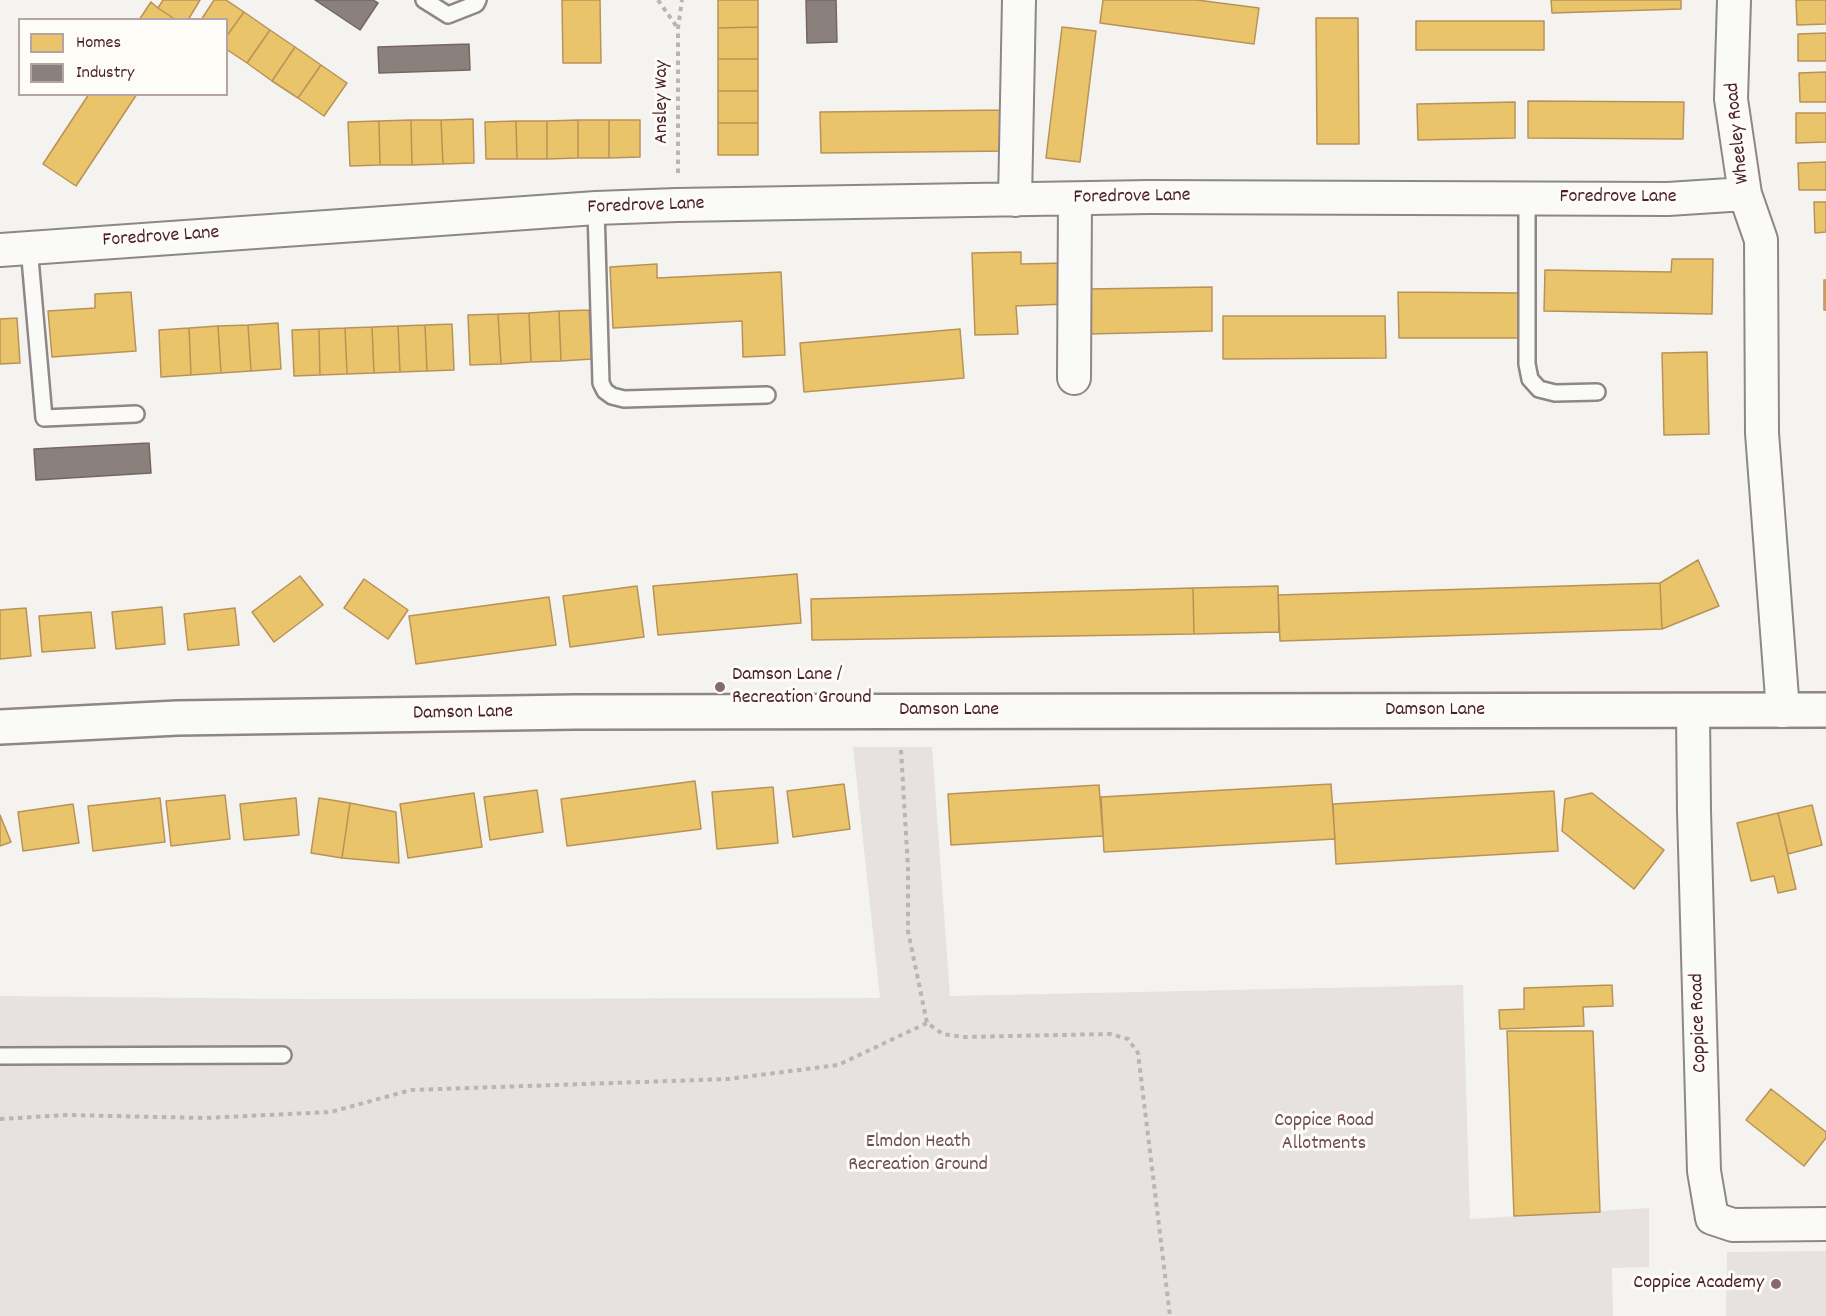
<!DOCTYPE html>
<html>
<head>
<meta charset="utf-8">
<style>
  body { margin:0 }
  #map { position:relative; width:1826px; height:1316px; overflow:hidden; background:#f5f3f0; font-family:Dekko,sans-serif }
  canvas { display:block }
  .legend { position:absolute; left:18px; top:18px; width:210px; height:78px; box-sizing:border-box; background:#fdfcf7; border:2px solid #b5a4a5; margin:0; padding:8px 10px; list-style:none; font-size:18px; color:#4a1f2b }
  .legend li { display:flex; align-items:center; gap:12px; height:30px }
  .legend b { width:30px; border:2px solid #b5a4a5 }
</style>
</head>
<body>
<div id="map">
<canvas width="1826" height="1316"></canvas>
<ul class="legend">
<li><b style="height:16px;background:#e9c46a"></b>Homes</li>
<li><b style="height:16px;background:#8a817c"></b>Industry</li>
</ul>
</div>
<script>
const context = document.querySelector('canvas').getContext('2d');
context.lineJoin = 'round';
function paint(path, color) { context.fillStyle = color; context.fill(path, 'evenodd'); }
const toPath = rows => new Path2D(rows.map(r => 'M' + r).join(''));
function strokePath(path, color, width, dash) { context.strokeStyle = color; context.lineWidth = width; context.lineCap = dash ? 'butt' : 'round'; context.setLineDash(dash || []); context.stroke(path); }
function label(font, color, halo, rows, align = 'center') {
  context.font = font + ' Dekko,sans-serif'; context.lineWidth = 6; context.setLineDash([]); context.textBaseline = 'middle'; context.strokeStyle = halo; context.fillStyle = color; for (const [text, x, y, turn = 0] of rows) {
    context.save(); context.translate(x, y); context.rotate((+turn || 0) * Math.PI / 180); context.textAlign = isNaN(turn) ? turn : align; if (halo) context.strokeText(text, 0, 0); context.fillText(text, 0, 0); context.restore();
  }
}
const built = toPath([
  [1826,1251,1826,1316,1726,1316,1727,1252]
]);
const green = toPath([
  [853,747,932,747,950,996,1463,985,1470,1219,1649,1208,1649,1267,1612,1268,1613,1316,0,1316,0,996,304,999,880,998]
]);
const homes = toPath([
  [163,0,200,0,188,20,176,20,158,8,163,0],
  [214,0,226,0,244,12,226,37,226,20,201,20,214,0],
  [562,0,600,0,601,63,563,63,562,0],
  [718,0,758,0,758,27,718,28,718,0],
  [1103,0,1197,0,1259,8,1254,44,1100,23,1103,0],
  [1551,0,1681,0,1681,9,1552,13,1551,0],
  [1796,0,1826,0,1826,24,1797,25,1796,0],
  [151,2,158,8,176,20,139,20,151,2],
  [244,12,270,30,247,63,226,49,226,37,244,12],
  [1316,18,1358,18,1359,144,1317,144,1316,18],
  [1416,21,1544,21,1544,50,1416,50,1416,21],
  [758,27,758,59,718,59,718,28,758,27],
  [1062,27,1096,31,1080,162,1046,158,1062,27],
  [270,30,295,47,272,81,247,63,270,30],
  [1826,33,1826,61,1798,61,1798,34,1826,33],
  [295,47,321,65,298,98,272,81,295,47],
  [718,59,758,59,758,91,718,91,718,59],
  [321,65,347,83,324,116,298,98,321,65],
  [1826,72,1826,102,1800,102,1799,73,1826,72],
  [718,91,758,91,758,123,718,123,718,91],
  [89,94,137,94,76,186,43,164,89,94],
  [1528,101,1684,102,1683,139,1528,138,1528,101],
  [1515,102,1515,138,1418,140,1417,104,1515,102],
  [1007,110,1008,151,821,153,820,112,1007,110],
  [1796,113,1826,113,1826,142,1796,143,1796,113],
  [473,119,474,163,443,164,441,120,473,119],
  [411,120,441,120,443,164,412,165,411,120],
  [411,120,412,165,380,165,379,121,411,120],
  [578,120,609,120,609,158,578,158,578,120],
  [578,120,578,158,547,159,547,121,578,120],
  [609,120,640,120,640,157,609,158,609,120],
  [379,121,380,165,350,166,348,122,379,121],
  [516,121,517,159,486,159,485,122,516,121],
  [516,121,547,121,547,159,517,159,516,121],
  [718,123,758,123,758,155,718,155,718,123],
  [1826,162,1826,190,1799,190,1798,163,1826,162],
  [1814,202,1826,202,1826,232,1815,233,1814,202],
  [1021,252,1021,264,1066,263,1067,304,1016,306,1018,334,975,335,972,253,1021,252],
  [1672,259,1713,259,1712,314,1544,311,1545,270,1671,272,1672,259],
  [657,264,657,278,781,272,785,355,743,357,742,321,613,328,610,267,657,264],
  [1824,280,1826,280,1826,310,1824,310,1824,280],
  [1212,287,1212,331,1089,334,1089,289,1212,287],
  [131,292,136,351,52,357,48,311,95,308,95,294,131,292],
  [1398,292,1521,293,1522,338,1399,338,1398,292],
  [589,310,592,359,561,361,559,311,589,310],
  [559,311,561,361,531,362,529,313,559,311],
  [529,313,531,362,501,364,498,314,529,313],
  [498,314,501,364,470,365,468,315,498,314],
  [1223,316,1385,316,1386,358,1223,359,1223,316],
  [17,318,20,363,0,364,0,319,17,318],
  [278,323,281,369,251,371,248,325,278,323],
  [452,324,454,370,427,371,425,325,452,324],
  [248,325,251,371,221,373,218,326,248,325],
  [425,325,427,371,400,372,398,326,425,325],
  [218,326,221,373,191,375,189,328,218,326],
  [398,326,400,372,374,373,372,327,398,326],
  [372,327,374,373,347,374,345,328,372,327],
  [189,328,191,375,161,377,159,330,189,328],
  [345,328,347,374,320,375,319,329,345,328],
  [319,329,320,375,294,376,292,330,319,329],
  [960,329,964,378,804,392,800,343,960,329],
  [1707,352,1709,434,1664,435,1662,353,1707,352],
  [1698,560,1719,606,1662,629,1660,583,1698,560],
  [797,574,801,623,658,635,653,586,797,574],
  [300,576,323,605,274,642,252,612,300,576],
  [364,579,408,610,388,639,344,608,364,579],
  [1660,583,1662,629,1280,641,1278,595,1660,583],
  [637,586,644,637,570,647,563,596,637,586],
  [1278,586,1279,632,1194,634,1193,588,1278,586],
  [1193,588,1194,634,812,640,811,599,1193,588],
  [549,597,556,645,416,664,409,616,549,597],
  [162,607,165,644,116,649,112,612,162,607],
  [26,608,31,656,0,659,0,610,26,608],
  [235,608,239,645,188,650,184,614,235,608],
  [91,612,95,648,42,652,39,616,91,612],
  [695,781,701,829,567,846,561,799,695,781],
  [844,784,850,829,793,837,787,791,844,784],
  [1331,784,1335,839,1104,852,1101,797,1331,784],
  [1099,785,1103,836,951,845,948,794,1099,785],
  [773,787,778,843,717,849,712,792,773,787],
  [537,790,543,832,490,840,484,797,537,790],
  [1554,791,1558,851,1336,864,1333,804,1554,791],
  [474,793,482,847,408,858,400,804,474,793],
  [1592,793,1664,850,1634,889,1562,831,1565,799,1592,793],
  [225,795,230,839,171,846,166,801,225,795],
  [160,798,165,842,93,851,88,806,160,798],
  [296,798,299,835,244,840,240,804,296,798],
  [319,798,350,803,342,858,311,853,319,798],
  [350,803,396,812,399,863,342,858,350,803],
  [73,804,79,843,23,851,18,812,73,804],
  [1812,805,1822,845,1788,854,1778,813,1812,805],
  [1778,813,1796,889,1778,893,1774,876,1751,881,1737,823,1778,813],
  [0,815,11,842,0,846,0,815],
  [1612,985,1613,1006,1583,1007,1584,1026,1500,1029,1499,1010,1524,1009,1524,988,1612,985],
  [1507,1031,1593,1031,1600,1212,1514,1216,1507,1031],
  [1771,1089,1826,1132,1826,1138,1804,1166,1746,1120,1771,1089]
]);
const industry = toPath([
  [315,0,373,0,378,3,360,30,315,0],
  [806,0,836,0,837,42,807,43,806,0],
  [469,44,470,70,379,73,378,47,469,44],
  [149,443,151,473,36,480,34,449,149,443]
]);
const path = toPath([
  [658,0,677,27],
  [678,173,678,28,682,0],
  [901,750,908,867,908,931,927,1023,943,1034,963,1037,1110,1034,1128,1039,1138,1053,1170,1316],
  [0,1119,67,1115,204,1118,331,1112,411,1090,728,1079,838,1065,927,1023]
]);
const lane = toPath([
  [424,0,448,15,476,4,478,0],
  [1527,199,1527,364,1530,379,1539,389,1555,393,1597,392],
  [596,208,601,383,605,391,612,396,624,399,767,395],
  [29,247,44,418,136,414],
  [0,1056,283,1055]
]);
const street = toPath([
  [1734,0,1731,99,1745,194],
  [1015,200,1019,0],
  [0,250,596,208,677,205,1149,197,1668,199,1745,194,1761,240,1762,433,1783,711],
  [1074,378,1075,199],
  [1693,712,1694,811,1704,1171,1712,1218,1733,1225,1826,1224]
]);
const secondary = toPath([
  [0,727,177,718,575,712,1826,710]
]);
const markers = [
  [720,687,6,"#866970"],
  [1776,1284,6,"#866970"]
];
const streetNames = [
  ["Ansley Way",663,102,-90],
  ["Wheeley Road",1739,133,-96],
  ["Foredrove Lane",1132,198,-1],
  ["Foredrove Lane",1618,198],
  ["Foredrove Lane",646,207,-2],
  ["Foredrove Lane",161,238,-4],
  ["Damson Lane",949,711],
  ["Damson Lane",1435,711],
  ["Damson Lane",463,714,-1],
  ["Coppice Road",1700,1023,-92]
];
const poiNames = [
  ["Damson Lane /",732,676],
  ["Recreation Ground",732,699],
  ["Coppice Academy",1764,1284,"right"]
];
const parkNames = [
  ["Coppice Road",1324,1122],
  ["Allotments",1324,1145],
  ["Elmdon Heath",918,1143],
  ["Recreation Ground",918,1166]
];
paint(built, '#e7e2df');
paint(green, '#e7e2e0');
paint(homes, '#e9c46a');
strokePath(homes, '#b99257', 1.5);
paint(industry, '#8a817c');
strokePath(industry, '#776464', 1.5);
strokePath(lane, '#8f8687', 20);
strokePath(street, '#8f8687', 36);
strokePath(secondary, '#8f8687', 38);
strokePath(path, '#bab5b4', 4, [4.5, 4.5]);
strokePath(lane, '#fafaf8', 15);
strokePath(street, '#fafaf8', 32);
strokePath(secondary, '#fafaf8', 33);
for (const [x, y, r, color] of markers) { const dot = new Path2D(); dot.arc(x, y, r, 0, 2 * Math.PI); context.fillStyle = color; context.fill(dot); strokePath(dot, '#fdfcf7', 2); }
label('20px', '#4a1f2b', '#fdfcf7', streetNames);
label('20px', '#4a1f2b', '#fdfcf7', poiNames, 'left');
label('20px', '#6e4c55', '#fdfcf7', parkNames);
</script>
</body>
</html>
